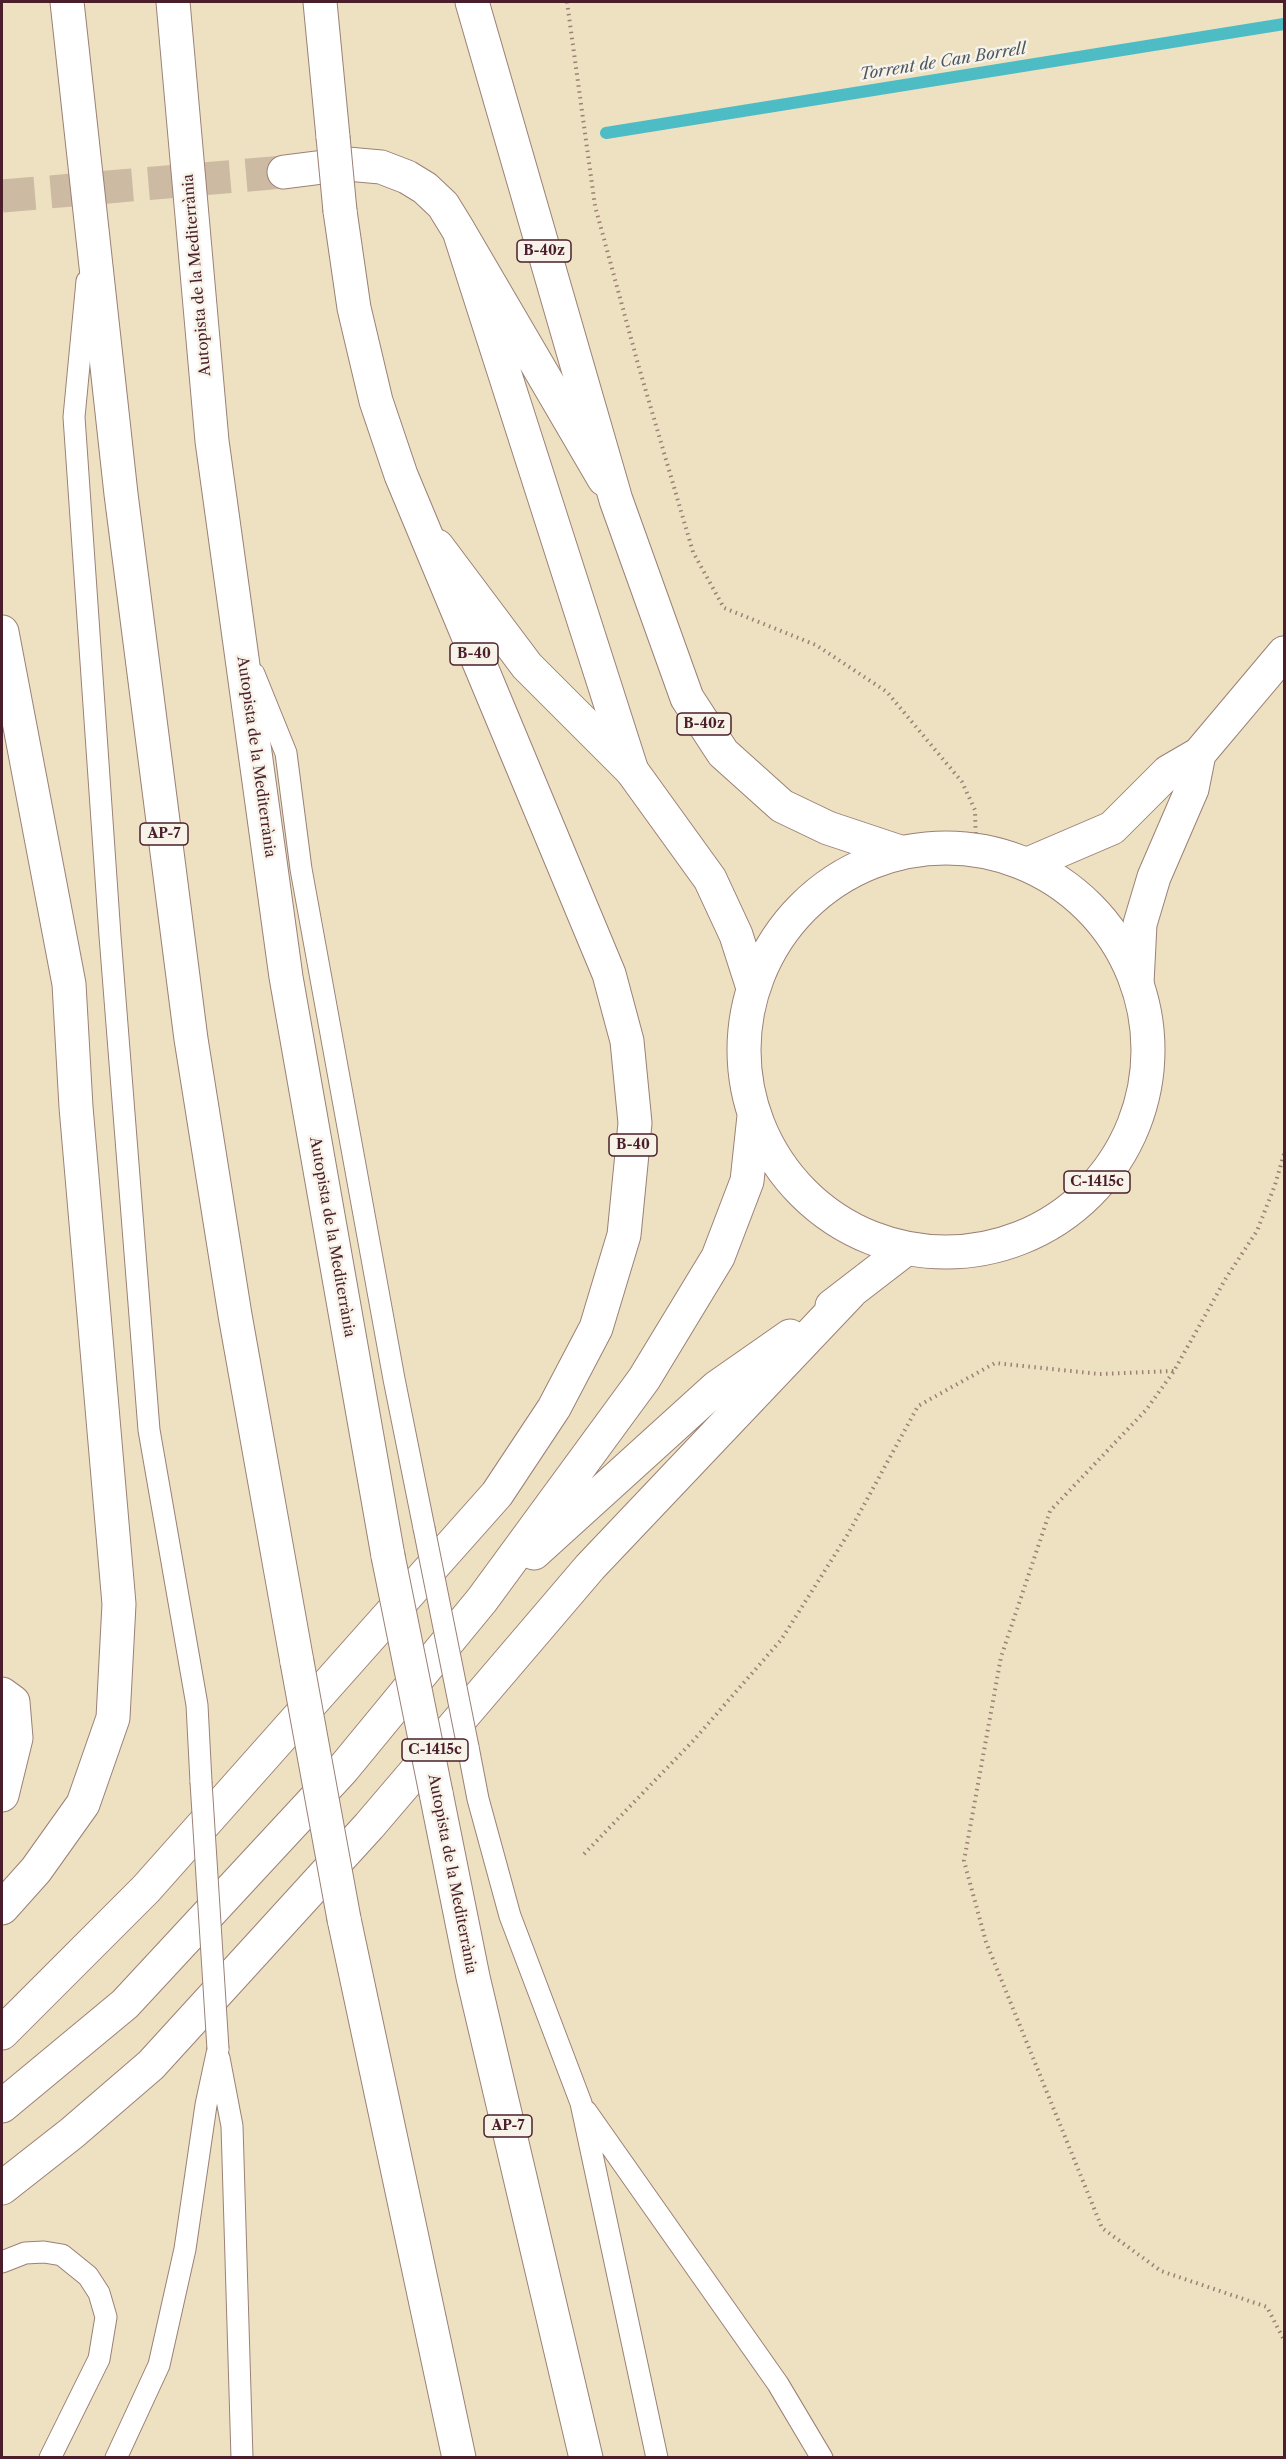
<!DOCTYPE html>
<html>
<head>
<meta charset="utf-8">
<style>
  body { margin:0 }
  #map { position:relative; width:1286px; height:2459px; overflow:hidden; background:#ede1c1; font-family:"Libre Caslon Text",serif }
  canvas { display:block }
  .frame { position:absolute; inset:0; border:3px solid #4a1f2b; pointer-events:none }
</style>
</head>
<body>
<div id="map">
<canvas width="1286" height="2459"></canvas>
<div class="frame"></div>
</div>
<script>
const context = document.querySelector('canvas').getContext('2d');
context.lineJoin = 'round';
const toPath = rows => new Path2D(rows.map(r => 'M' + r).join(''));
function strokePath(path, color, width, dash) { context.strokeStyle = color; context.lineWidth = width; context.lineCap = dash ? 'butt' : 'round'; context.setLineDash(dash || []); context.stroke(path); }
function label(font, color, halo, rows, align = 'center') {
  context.font = font + ' "Libre Caslon Text",serif'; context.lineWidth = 5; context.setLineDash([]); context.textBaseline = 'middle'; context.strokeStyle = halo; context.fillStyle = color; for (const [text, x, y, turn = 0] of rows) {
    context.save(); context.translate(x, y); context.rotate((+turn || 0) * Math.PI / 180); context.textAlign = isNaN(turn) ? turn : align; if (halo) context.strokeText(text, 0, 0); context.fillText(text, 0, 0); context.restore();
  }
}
const stream = toPath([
  [606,133,1284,24]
]);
const minorTunnel = toPath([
  [2,196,284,172]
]);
const path = toPath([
  [567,2,595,206,638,364,693,552,724,608,816,645,887,692,962,782,975,810,976,849],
  [1284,1154,1275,1185,1257,1231,1226,1278,1174,1371,1146,1410,1050,1511,1001,1657,964,1861,986,1942,1102,2228,1161,2271,1267,2307,1284,2340],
  [584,1854,693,1741,781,1640,848,1534,918,1406,995,1363,1099,1374,1174,1371],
  [1284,2458,1284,2452]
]);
const service = toPath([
  [87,281,74,417,110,936,149,1430,197,1705,201,1782],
  [254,674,286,753,301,869,394,1379,424,1528],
  [468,1747,478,1799,510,1916,581,2103,657,2458],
  [219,2058,232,2126,242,2458],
  [586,2111,778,2384,822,2458],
  [2,2262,25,2253,44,2252,62,2255,88,2276,99,2293,106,2317,99,2359,50,2458],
  [116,2458,159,2365,185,2249,206,2105,218,2049]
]);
const minor = toPath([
  [284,172,347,164,381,167,407,177,425,188,443,205,459,231,604,479],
  [459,231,632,771],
  [2,632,69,984,76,1107,119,1604,113,1718,83,1804,36,1870,2,1908],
  [2,1694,13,1702,16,1738,2,1795]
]);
const tertiary = toPath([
  [1028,864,1112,828,1168,772,1199,754,1284,653],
  [1137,983,1140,924,1154,877,1192,789,1199,754]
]);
const primary = toPath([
  [437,546,527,666,632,771,710,879,736,935,753,988],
  '744 1050a202 202 0 1 1 404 0a202 202 0 1 1-404 0Z',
  [832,1306,906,1249],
  [534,1553,717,1387,790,1336],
  [2,2106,125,2004,343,1769,482,1600,644,1379,718,1257,747,1181,754,1116],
  [2,2188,72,2133,151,2065,369,1826,590,1567,850,1293]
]);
const trunk = toPath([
  [320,2,333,137],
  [472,2,616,500,687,698,723,753,782,806,828,828,900,852],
  [2,2033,146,1889,497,1494,554,1408,596,1328,624,1235,635,1123,627,1041,609,974,401,475,376,401,354,308,340,211]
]);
const motorway = toPath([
  [67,2,121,494,191,1039,235,1315,297,1662],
  [173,2,212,441,286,977,388,1556],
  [436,1793,473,1977,586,2458],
  [344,1919,459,2458]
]);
const serviceBridge = toPath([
  [424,1528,468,1747],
  [201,1782,218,2049]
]);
const trunkBridge = toPath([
  [333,137,340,211]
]);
const motorwayBridge = toPath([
  [388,1556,436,1793],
  [297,1662,344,1919]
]);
const shields = [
  [544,251,54],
  [474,654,48],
  [704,724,54],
  [164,834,48],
  [633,1145,48],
  [1097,1182,66],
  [435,1750,66],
  [508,2126,48]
];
const shieldNames = [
  ["B-40z",544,251],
  ["B-40",474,654],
  ["B-40z",704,724],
  ["AP-7",164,834],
  ["B-40",633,1145],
  ["C-1415c",1097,1182],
  ["C-1415c",435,1750],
  ["AP-7",508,2126]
];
const streetNames = [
  ["Autopista de la Mediterrània",197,275,-95],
  ["Autopista de la Mediterrània",256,757,82],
  ["Autopista de la Mediterrània",332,1237,80],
  ["Autopista de la Mediterrània",452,1874,79]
];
const waterNames = [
  ["Torrent de Can Borrell",943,62,-9]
];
strokePath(stream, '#4ebcc5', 12);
strokePath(minorTunnel, '#ccbaa3', 33, [33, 16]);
strokePath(service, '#9c8076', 23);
strokePath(minor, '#9c8076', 35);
strokePath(tertiary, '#9c8076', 35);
strokePath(primary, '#9c8076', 35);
strokePath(trunk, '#9c8076', 35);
strokePath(motorway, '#9c8076', 35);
strokePath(path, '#9c8076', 4, [1.5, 4.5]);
strokePath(service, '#fff', 21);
strokePath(minor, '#fff', 33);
strokePath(tertiary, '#fff', 33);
strokePath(primary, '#fff', 33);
strokePath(trunk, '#fff', 33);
strokePath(motorway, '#fff', 33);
strokePath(serviceBridge, '#9c8076', 23, []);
strokePath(trunkBridge, '#9c8076', 35, []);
strokePath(motorwayBridge, '#9c8076', 35, []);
strokePath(serviceBridge, '#fff', 21);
strokePath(trunkBridge, '#fff', 33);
strokePath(motorwayBridge, '#fff', 33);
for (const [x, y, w] of shields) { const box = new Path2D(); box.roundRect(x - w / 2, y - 11, w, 22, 4.5); context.fillStyle = '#f7f3e8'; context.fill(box); strokePath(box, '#4a1f2b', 1.5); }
label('bold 14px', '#4a1f2b', null, shieldNames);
label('15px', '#4a1f2b', '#f7f3e8', streetNames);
label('italic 16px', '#4b5661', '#f7f3e8', waterNames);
</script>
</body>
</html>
